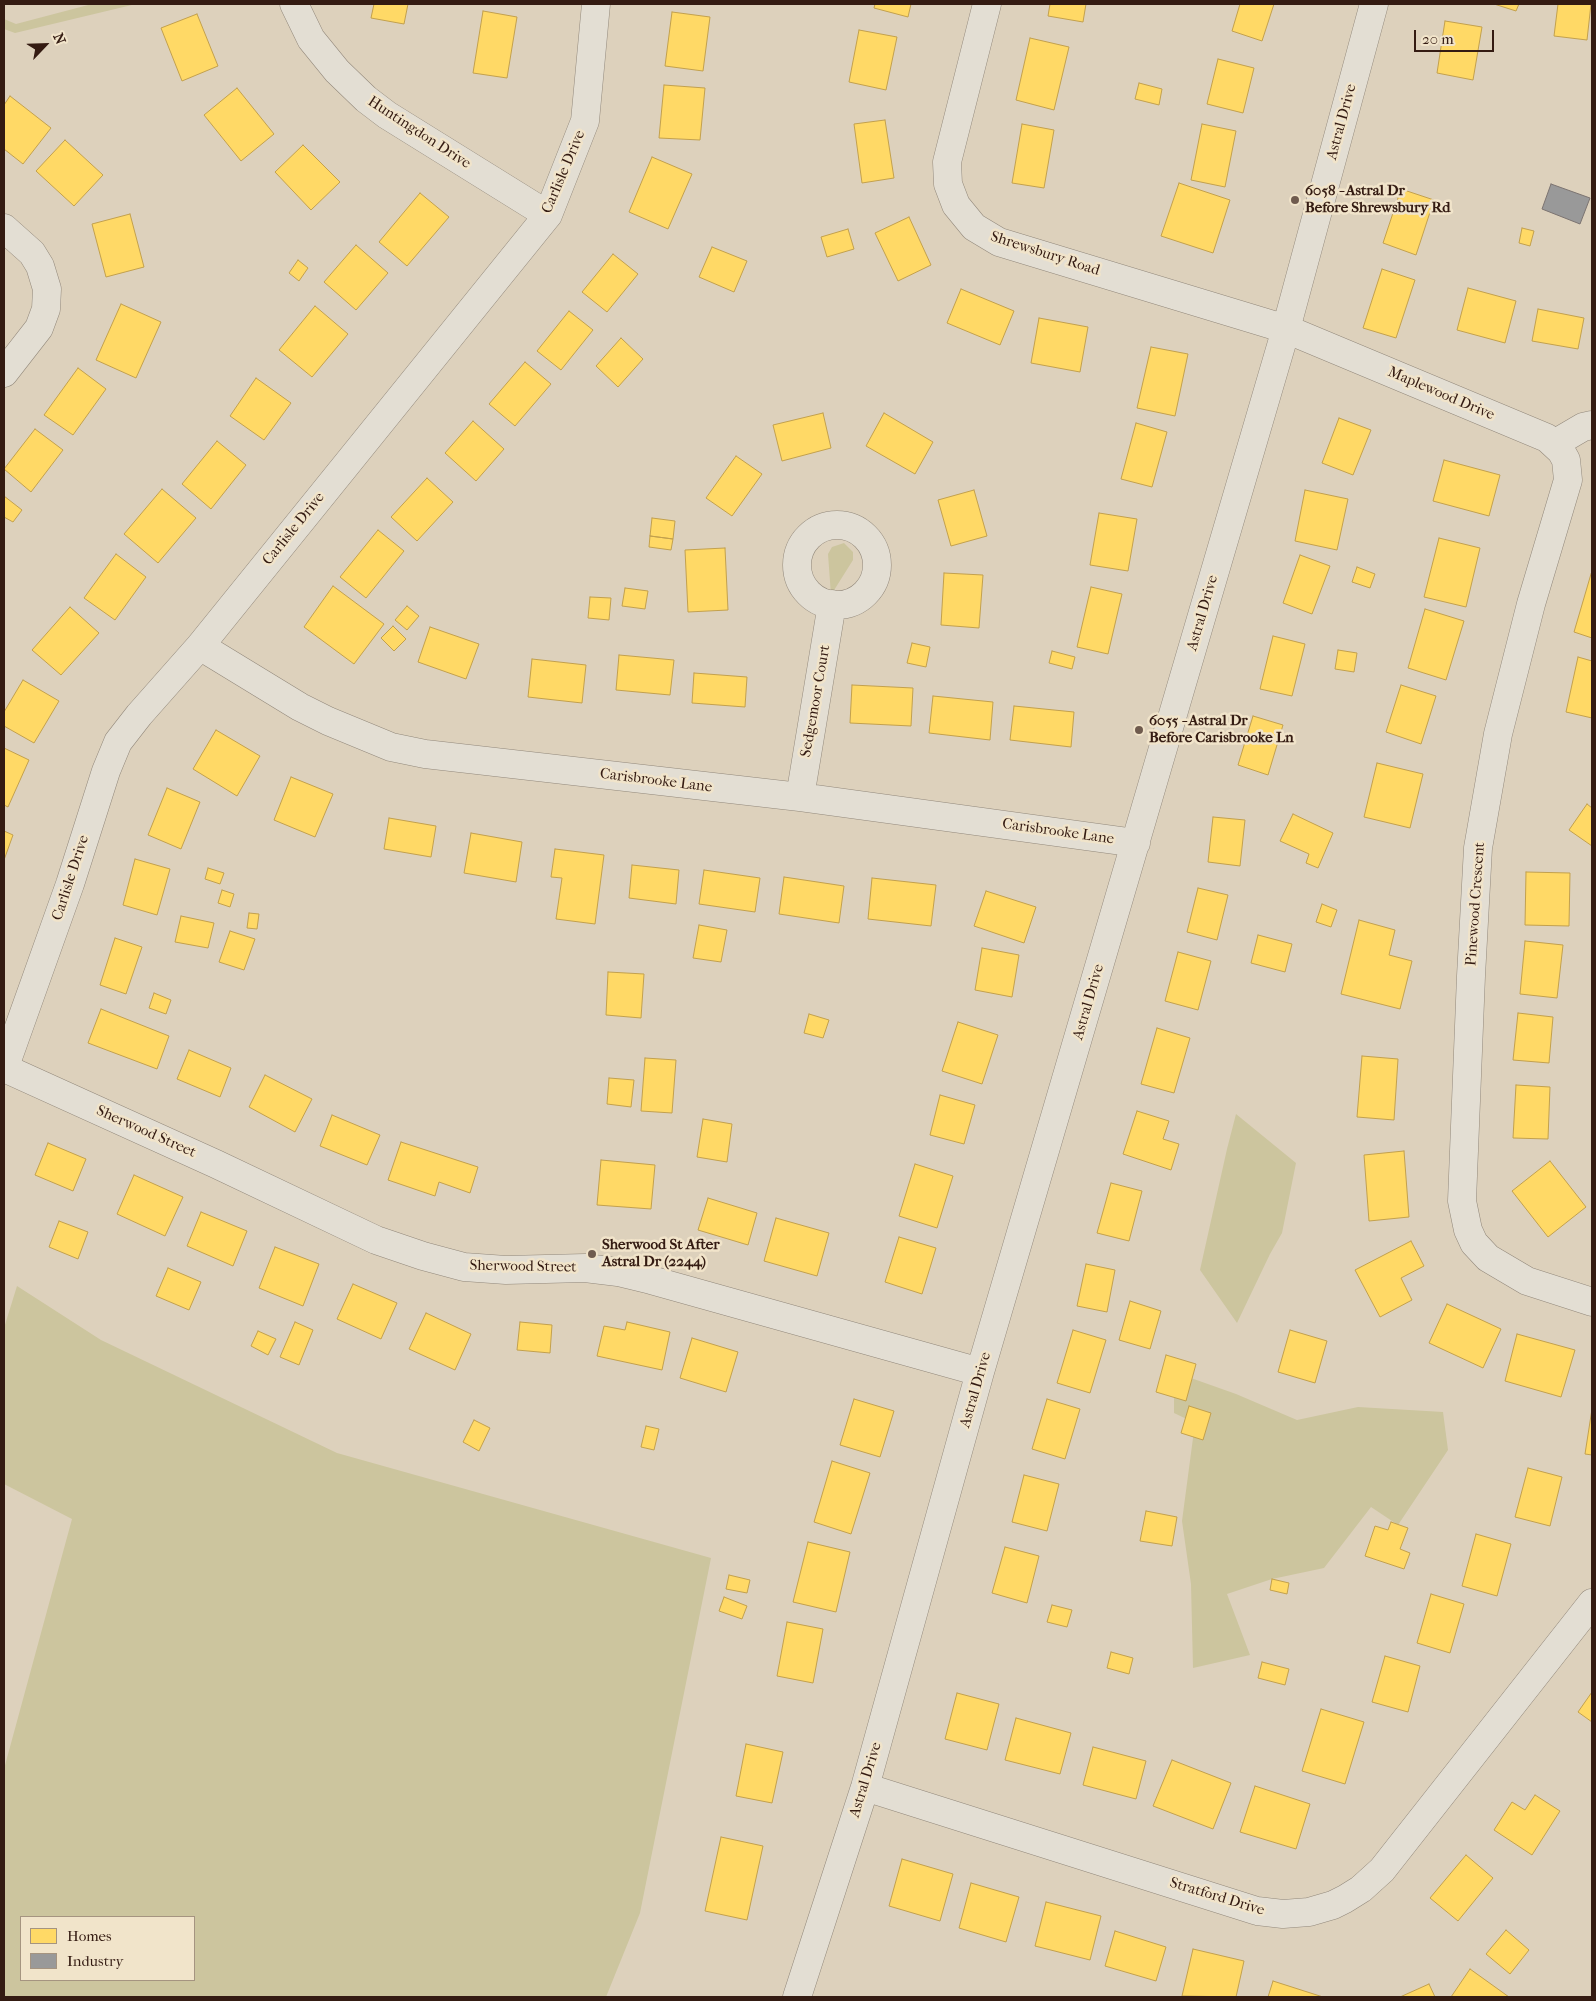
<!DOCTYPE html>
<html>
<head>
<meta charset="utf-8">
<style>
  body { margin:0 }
  #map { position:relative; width:1596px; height:2001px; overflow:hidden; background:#ddd1bc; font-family:"IM FELL French Canon",serif }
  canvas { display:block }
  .frame { position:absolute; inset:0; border:5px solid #341b12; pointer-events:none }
  .legend { position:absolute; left:20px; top:1916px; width:175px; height:65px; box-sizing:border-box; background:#f1e4ca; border:1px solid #a59480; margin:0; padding:6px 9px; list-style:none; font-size:15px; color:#341b12 }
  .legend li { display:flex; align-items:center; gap:10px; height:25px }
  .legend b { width:25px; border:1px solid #a59480 }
  .north { position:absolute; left:20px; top:20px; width:50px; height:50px; -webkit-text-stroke:4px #f1e4ca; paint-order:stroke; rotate:66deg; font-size:14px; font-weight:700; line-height:20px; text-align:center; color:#341b12 }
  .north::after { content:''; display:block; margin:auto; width:18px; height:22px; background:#341b12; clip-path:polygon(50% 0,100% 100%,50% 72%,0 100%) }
  .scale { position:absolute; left:1414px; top:30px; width:80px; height:22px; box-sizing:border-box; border:2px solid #341b12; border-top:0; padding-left:6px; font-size:15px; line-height:18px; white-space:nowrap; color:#341b12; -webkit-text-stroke:4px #f1e4ca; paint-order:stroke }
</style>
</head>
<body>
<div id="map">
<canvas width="1596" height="2001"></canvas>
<div class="frame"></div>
<ul class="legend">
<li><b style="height:14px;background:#ffd966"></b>Homes</li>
<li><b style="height:14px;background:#999"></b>Industry</li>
</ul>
<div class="north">N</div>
<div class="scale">20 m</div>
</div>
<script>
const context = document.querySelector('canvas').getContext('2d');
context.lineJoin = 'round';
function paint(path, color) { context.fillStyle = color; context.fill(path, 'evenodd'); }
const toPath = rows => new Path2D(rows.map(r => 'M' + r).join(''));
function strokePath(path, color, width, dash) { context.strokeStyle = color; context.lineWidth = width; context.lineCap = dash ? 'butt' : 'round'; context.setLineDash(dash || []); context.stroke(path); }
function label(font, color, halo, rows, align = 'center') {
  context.font = font + ' "IM FELL French Canon",serif'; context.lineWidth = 5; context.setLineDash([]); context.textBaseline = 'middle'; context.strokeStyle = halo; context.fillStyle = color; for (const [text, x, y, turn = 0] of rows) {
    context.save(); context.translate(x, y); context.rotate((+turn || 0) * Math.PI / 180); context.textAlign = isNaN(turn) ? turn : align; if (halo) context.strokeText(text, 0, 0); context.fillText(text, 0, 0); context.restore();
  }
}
const green = toPath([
  [92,4,136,4,15,33,4,29,4,19,16,24],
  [844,543,853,552,853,560,831,595,828,554,832,547],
  [1236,1114,1296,1163,1282,1233,1270,1254,1237,1323,1200,1270,1227,1149],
  [17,1286,101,1340,337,1453,711,1558,640,1913,606,1997,4,1997,4,1769,72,1519,4,1484,4,1328],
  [194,1917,194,1980,21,1980,21,1917],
  [1174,1372,1236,1394,1297,1420,1358,1407,1443,1412,1448,1450,1398,1525,1371,1507,1324,1568,1272,1579,1227,1594,1250,1655,1193,1668,1191,1584,1182,1521,1195,1423,1174,1413]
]);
const homes = toPath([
  [374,4,408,4,404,24,371,18,374,4],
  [875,4,911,4,908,17,874,8,875,4],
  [1050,4,1086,4,1083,22,1048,16,1050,4],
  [1240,4,1274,4,1262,41,1232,31,1240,4],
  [1494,4,1519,4,1516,11,1494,4],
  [1558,4,1591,4,1587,40,1554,36,1558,4],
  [483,11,517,17,507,78,473,73,483,11],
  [672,12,710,17,703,71,665,66,672,12],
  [197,14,218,66,182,81,161,28,197,14],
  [1445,21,1482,27,1473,80,1437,73,1445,21],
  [859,30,897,37,886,90,849,82,859,30],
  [1030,38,1069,47,1054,110,1016,100,1030,38],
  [1218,59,1254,68,1243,113,1207,104,1218,59],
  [1139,83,1162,89,1159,105,1135,99,1139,83],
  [664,85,705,88,700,140,659,138,664,85],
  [237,88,274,134,241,161,204,115,237,88],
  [10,96,51,128,23,164,4,149,4,105,10,96],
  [885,120,894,178,862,183,854,124,885,120],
  [1022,124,1054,130,1044,188,1012,183,1022,124],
  [1202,124,1236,131,1225,187,1191,180,1202,124],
  [65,140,103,175,74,206,36,171,65,140],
  [303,145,340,182,311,210,275,172,303,145],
  [652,157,692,174,668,229,629,212,652,157],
  [1179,183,1230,200,1213,253,1161,236,1179,183],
  [1401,189,1434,200,1416,255,1383,243,1401,189],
  [420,193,449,217,407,266,379,242,420,193],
  [130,214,144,267,106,277,92,224,130,214],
  [909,217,931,265,898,281,875,233,909,217],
  [1522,228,1534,231,1530,246,1519,243,1522,228],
  [848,229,854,249,827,257,821,237,848,229],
  [356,245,388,273,356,310,324,282,356,245],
  [712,247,747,261,734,292,699,277,712,247],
  [613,254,638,274,607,312,582,292,613,254],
  [298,260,308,268,299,281,289,273,298,260],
  [1382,269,1415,280,1396,338,1363,328,1382,269],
  [1468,288,1516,301,1505,343,1457,330,1468,288],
  [961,289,1014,311,1000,345,947,323,961,289],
  [121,304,161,322,136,378,96,360,121,304],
  [315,306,348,334,312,377,279,350,315,306],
  [1538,309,1584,318,1578,349,1532,341,1538,309],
  [569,311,593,330,561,370,537,351,569,311],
  [1039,318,1088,327,1080,372,1031,363,1039,318],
  [621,338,643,359,618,387,596,366,621,338],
  [1151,347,1188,354,1175,416,1137,408,1151,347],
  [525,362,551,384,515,426,489,404,525,362],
  [78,368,106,389,73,435,44,415,78,368],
  [256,378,291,403,264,440,230,416,256,378],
  [823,413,831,448,782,461,773,425,823,413],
  [884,413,933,442,915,474,866,446,884,413],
  [1339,418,1371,430,1353,475,1322,463,1339,418],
  [473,421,504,449,476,481,445,453,473,421],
  [1136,423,1167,432,1152,487,1121,479,1136,423],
  [35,429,63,450,31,492,4,469,35,429],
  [217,441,246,465,211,509,182,484,217,441],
  [736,456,762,474,732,516,706,498,736,456],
  [1444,460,1500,475,1489,516,1433,501,1444,460],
  [427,478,453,502,417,541,391,517,427,478],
  [162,489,196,518,158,563,124,534,162,489],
  [974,490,987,536,951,546,938,500,974,490],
  [1305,490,1348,499,1337,550,1295,541,1305,490],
  [4,496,22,510,13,522,4,517,4,496],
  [1099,513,1137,519,1128,571,1090,565,1099,513],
  [652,518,675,521,673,539,650,536,652,518],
  [378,530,404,551,366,598,340,577,378,530],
  [650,536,673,539,671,550,649,547,650,536],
  [1439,538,1480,548,1466,607,1424,597,1439,538],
  [725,548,728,610,688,612,685,550,725,548],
  [116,554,146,577,115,620,84,598,116,554],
  [1300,555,1330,566,1312,614,1283,603,1300,555],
  [1357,567,1375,574,1370,588,1352,582,1357,567],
  [944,573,983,575,979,628,941,625,944,573],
  [1591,574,1592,575,1592,638,1574,632,1591,574],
  [333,586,384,624,354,664,304,627,333,586],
  [1091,587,1122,594,1108,654,1077,647,1091,587],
  [625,588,648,591,645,609,622,606,625,588],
  [590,597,611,598,609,620,588,618,590,597],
  [407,606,419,616,407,630,395,620,407,606],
  [70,607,99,633,61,675,32,650,70,607],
  [1425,609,1464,621,1446,680,1408,668,1425,609],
  [393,626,406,639,394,651,381,638,393,626],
  [430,627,479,644,466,679,418,662,430,627],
  [1273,636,1305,644,1292,696,1260,689,1273,636],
  [912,643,930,647,926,667,907,663,912,643],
  [1338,650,1357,653,1354,672,1335,669,1338,650],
  [1052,651,1075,657,1072,669,1049,663,1052,651],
  [619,655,674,660,670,695,616,690,619,655],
  [1578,657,1592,661,1592,718,1566,712,1578,657],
  [532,659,586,665,582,703,528,697,532,659],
  [694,673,747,677,745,707,692,703,694,673],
  [23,680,59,701,34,743,4,726,4,712,23,680],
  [852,685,913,688,911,726,850,723,852,685],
  [1401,685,1436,696,1421,744,1386,732,1401,685],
  [933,696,993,702,990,740,929,733,933,696],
  [1014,706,1074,712,1071,747,1010,740,1014,706],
  [1253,716,1283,725,1268,775,1238,765,1253,716],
  [216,730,260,756,237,796,193,769,216,730],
  [4,748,29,760,8,807,4,805,4,748],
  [1377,763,1423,774,1410,828,1364,817,1377,763],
  [291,777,333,794,315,837,274,820,291,777],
  [167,788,200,802,181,849,148,835,167,788],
  [1587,804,1592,808,1592,846,1569,830,1587,804],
  [1293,814,1333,833,1318,868,1306,863,1309,854,1280,841,1293,814],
  [1213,817,1245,820,1240,866,1208,862,1213,817],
  [389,818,436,826,431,857,384,849,389,818],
  [4,831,13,835,4,860,4,831],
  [471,833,522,842,516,882,464,873,471,833],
  [555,849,604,855,595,924,556,919,562,878,551,877,555,849],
  [135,859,170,869,157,915,123,905,135,859],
  [632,865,679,870,676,904,629,898,632,865],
  [208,868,224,873,220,884,205,879,208,868],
  [704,870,760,878,755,912,699,904,704,870],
  [1526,872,1570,873,1569,926,1525,925,1526,872],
  [784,877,844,886,839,923,779,914,784,877],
  [872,878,936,885,931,926,868,919,872,878],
  [1198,888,1228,895,1217,940,1187,932,1198,888],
  [222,890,234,894,230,907,218,903,222,890],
  [986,891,1036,907,1024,943,974,926,986,891],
  [1322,904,1337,910,1331,927,1316,922,1322,904],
  [249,913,259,914,257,929,247,928,249,913],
  [181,916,214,923,208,948,175,942,181,916],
  [1359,920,1395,930,1389,955,1412,961,1400,1009,1341,994,1359,920],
  [699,925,727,930,721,962,693,958,699,925],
  [230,931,255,939,244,970,219,962,230,931],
  [1258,935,1292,944,1285,972,1251,963,1258,935],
  [115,938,142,947,126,994,100,985,115,938],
  [1525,941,1563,945,1557,998,1520,994,1525,941],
  [982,948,1019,955,1012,997,975,990,982,948],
  [1178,952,1211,961,1198,1010,1165,1001,1178,952],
  [608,972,644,974,641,1018,606,1015,608,972],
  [154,993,171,1000,166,1014,149,1008,154,993],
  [101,1009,169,1036,157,1069,88,1043,101,1009],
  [1518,1013,1553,1017,1549,1063,1513,1060,1518,1013],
  [809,1014,829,1020,823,1038,804,1033,809,1014],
  [958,1022,998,1035,982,1084,942,1071,958,1022],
  [1157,1028,1190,1038,1174,1093,1141,1084,1157,1028],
  [189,1050,231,1068,220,1097,177,1079,189,1050],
  [1362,1056,1398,1059,1394,1120,1357,1117,1362,1056],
  [645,1058,676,1060,672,1113,641,1111,645,1058],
  [265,1075,312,1099,295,1132,249,1107,265,1075],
  [609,1078,634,1080,631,1107,607,1104,609,1078],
  [1516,1085,1550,1087,1548,1139,1513,1138,1516,1085],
  [940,1095,975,1105,964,1144,930,1135,940,1095],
  [1137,1111,1169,1121,1163,1139,1179,1144,1171,1170,1123,1154,1137,1111],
  [332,1115,380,1135,367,1165,320,1146,332,1115],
  [703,1119,732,1124,727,1162,697,1157,703,1119],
  [401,1142,478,1167,470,1193,439,1182,435,1196,388,1180,401,1142],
  [48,1143,86,1159,73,1191,35,1175,48,1143],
  [1404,1151,1409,1217,1369,1221,1364,1155,1404,1151],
  [601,1160,655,1165,651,1209,597,1205,601,1160],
  [1550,1161,1586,1207,1548,1237,1512,1191,1550,1161],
  [915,1164,953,1176,937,1228,899,1216,915,1164],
  [134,1175,183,1197,165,1236,117,1214,134,1175],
  [1111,1183,1142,1191,1129,1241,1097,1233,1111,1183],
  [708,1198,757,1213,748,1245,698,1230,708,1198],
  [201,1212,247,1231,233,1266,187,1246,201,1212],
  [776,1218,829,1233,817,1276,764,1261,776,1218],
  [59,1221,88,1232,78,1259,49,1247,59,1221],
  [899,1237,936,1248,922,1294,885,1282,899,1237],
  [1411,1241,1424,1266,1401,1278,1412,1300,1380,1317,1355,1270,1411,1241],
  [275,1247,319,1264,303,1306,259,1288,275,1247],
  [1086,1264,1115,1270,1107,1312,1077,1306,1086,1264],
  [168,1268,201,1282,189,1310,156,1296,168,1268],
  [353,1284,397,1303,381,1339,337,1319,353,1284],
  [1130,1301,1161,1311,1150,1349,1119,1340,1130,1301],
  [1447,1304,1501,1329,1483,1368,1429,1343,1447,1304],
  [426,1313,471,1334,455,1370,409,1349,426,1313],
  [295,1322,313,1330,299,1365,280,1357,295,1322],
  [520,1322,552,1325,550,1353,517,1350,520,1322],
  [627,1322,670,1332,662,1370,597,1356,604,1326,625,1330,627,1322],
  [1073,1330,1106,1340,1090,1393,1057,1383,1073,1330],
  [1290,1330,1327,1341,1315,1383,1278,1372,1290,1330],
  [258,1331,276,1339,268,1355,251,1346,258,1331],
  [1517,1334,1575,1350,1561,1397,1505,1381,1517,1334],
  [692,1338,738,1352,726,1392,680,1378,692,1338],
  [1166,1355,1196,1364,1186,1401,1156,1392,1166,1355],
  [854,1399,894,1411,880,1457,840,1445,854,1399],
  [1047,1399,1080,1409,1065,1459,1032,1449,1047,1399],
  [1189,1406,1211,1413,1203,1440,1181,1433,1189,1406],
  [1592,1409,1592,1455,1585,1454,1592,1409],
  [474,1420,490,1428,479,1451,463,1442,474,1420],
  [646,1426,659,1429,654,1450,641,1447,646,1426],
  [832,1461,870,1473,851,1534,814,1522,832,1461],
  [1528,1468,1562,1477,1550,1526,1515,1517,1528,1468],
  [1024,1475,1059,1484,1047,1531,1012,1522,1024,1475],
  [1146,1511,1177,1517,1172,1546,1140,1541,1146,1511],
  [1391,1522,1408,1528,1400,1549,1410,1553,1404,1569,1365,1556,1375,1526,1388,1530,1391,1522],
  [1476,1534,1511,1544,1497,1596,1462,1586,1476,1534],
  [808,1542,850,1552,836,1612,793,1602,808,1542],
  [1005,1547,1039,1556,1027,1603,992,1593,1005,1547],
  [729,1575,750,1580,747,1593,726,1589,729,1575],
  [1272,1579,1289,1583,1287,1594,1270,1590,1272,1579],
  [1431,1594,1464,1604,1450,1653,1417,1643,1431,1594],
  [724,1597,747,1606,742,1619,719,1611,724,1597],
  [1052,1605,1072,1610,1067,1627,1047,1622,1052,1605],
  [787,1622,823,1629,813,1683,777,1676,787,1622],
  [1111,1652,1133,1658,1129,1674,1107,1668,1111,1652],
  [1385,1656,1420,1666,1408,1712,1372,1702,1385,1656],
  [1262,1662,1289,1669,1285,1685,1258,1678,1262,1662],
  [1592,1692,1592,1722,1578,1712,1592,1692],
  [957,1693,999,1704,987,1750,945,1739,957,1693],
  [1321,1709,1364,1722,1345,1784,1302,1771,1321,1709],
  [1016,1718,1071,1733,1060,1774,1005,1760,1016,1718],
  [746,1744,783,1752,772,1803,736,1796,746,1744],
  [1093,1747,1146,1761,1136,1799,1083,1785,1093,1747],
  [1172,1760,1231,1783,1213,1829,1153,1806,1172,1760],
  [1255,1786,1310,1804,1296,1849,1240,1832,1255,1786],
  [1535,1795,1560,1811,1532,1855,1494,1830,1512,1802,1525,1810,1535,1795],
  [721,1837,763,1846,747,1920,705,1911,721,1837],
  [1466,1855,1493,1878,1458,1921,1430,1898,1466,1855],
  [902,1859,953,1874,940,1921,889,1906,902,1859],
  [971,1883,1019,1897,1006,1942,959,1928,971,1883],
  [1046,1902,1101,1916,1090,1960,1035,1946,1046,1902],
  [1506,1930,1529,1950,1510,1974,1486,1954,1506,1930],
  [1115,1931,1166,1947,1156,1981,1105,1966,1115,1931],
  [1193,1949,1244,1961,1236,1997,1182,1996,1193,1949],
  [1470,1969,1509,1997,1451,1997,1470,1969],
  [1273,1981,1323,1997,1268,1997,1273,1981],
  [1429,1984,1435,1997,1400,1997,1429,1984]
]);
const industry = toPath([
  [1551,184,1590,198,1580,224,1542,209,1551,184]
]);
const minor = toPath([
  [294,4,311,39,337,71,366,99,387,115,548,215],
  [987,4,947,162,948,184,956,205,974,227,999,242,1286,329,1547,438,1561,451,1566,460,1568,480,1531,604,1498,734,1478,848,1471,976,1462,1201,1468,1230,1474,1243,1488,1258,1527,1281,1592,1302],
  [4,228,32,253,40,266,47,289,46,309,39,328,4,373],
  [1554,444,1583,427,1592,425],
  '797 565a40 40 0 1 1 80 0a40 40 0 1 1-80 0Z',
  [200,646,300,707,328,721,391,747,425,754,800,797,1136,843],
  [800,797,832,604],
  [4,1068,216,1164,376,1240,423,1256,464,1267,506,1270,585,1268,618,1272,651,1280,980,1372],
  [4,1069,70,884,106,771,118,742,139,715,200,646,548,215,585,121,596,4],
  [865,1787,1257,1911,1283,1914,1309,1912,1333,1905,1345,1899,1361,1889,1382,1870,1592,1603],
  [797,1997,865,1787,980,1372,1286,329,1374,4]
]);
const markers = [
  [1295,200,5,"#6f5b4e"],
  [1139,730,5,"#6f5b4e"],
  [592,1254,5,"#6f5b4e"]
];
const streetNames = [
  ["Astral Drive",1342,122,-75],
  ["Huntingdon Drive",419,133,33],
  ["Carlisle Drive",564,172,-67],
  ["Shrewsbury Road",1045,254,18],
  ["Maplewood Drive",1441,394,23],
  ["Carlisle Drive",294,529,-51],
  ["Astral Drive",1203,613,-74],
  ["Sedgemoor Court",816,701,-80],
  ["Carisbrooke Lane",656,781,7],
  ["Carisbrooke Lane",1058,832,8],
  ["Carlisle Drive",71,878,-72],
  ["Pinewood Crescent",1476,904,-86],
  ["Astral Drive",1089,1002,-74],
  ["Sherwood Street",146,1132,24],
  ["Sherwood Street",523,1267,1],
  ["Astral Drive",976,1390,-74],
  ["Astral Drive",866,1780,-73],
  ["Stratford Drive",1217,1897,17]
];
const poiNames = [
  ["6058 - Astral Dr",1305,191],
  ["Before Shrewsbury Rd",1305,208],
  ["6055 - Astral Dr",1149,721],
  ["Before Carisbrooke Ln",1149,738],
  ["Sherwood St After",602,1245],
  ["Astral Dr (2244)",602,1262]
];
paint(green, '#ccc59e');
paint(homes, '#ffd966');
strokePath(homes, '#c2a04d', 1);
paint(industry, '#999');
strokePath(industry, '#7b7370', 1);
strokePath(minor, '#92887b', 29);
strokePath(minor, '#e3ded3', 28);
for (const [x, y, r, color] of markers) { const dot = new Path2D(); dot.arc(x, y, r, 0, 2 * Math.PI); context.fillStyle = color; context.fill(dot); strokePath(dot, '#f1e4ca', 2); }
label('15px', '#341b12', '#f1e4ca', streetNames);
label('bold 15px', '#341b12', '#f1e4ca', poiNames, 'left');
</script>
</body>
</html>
